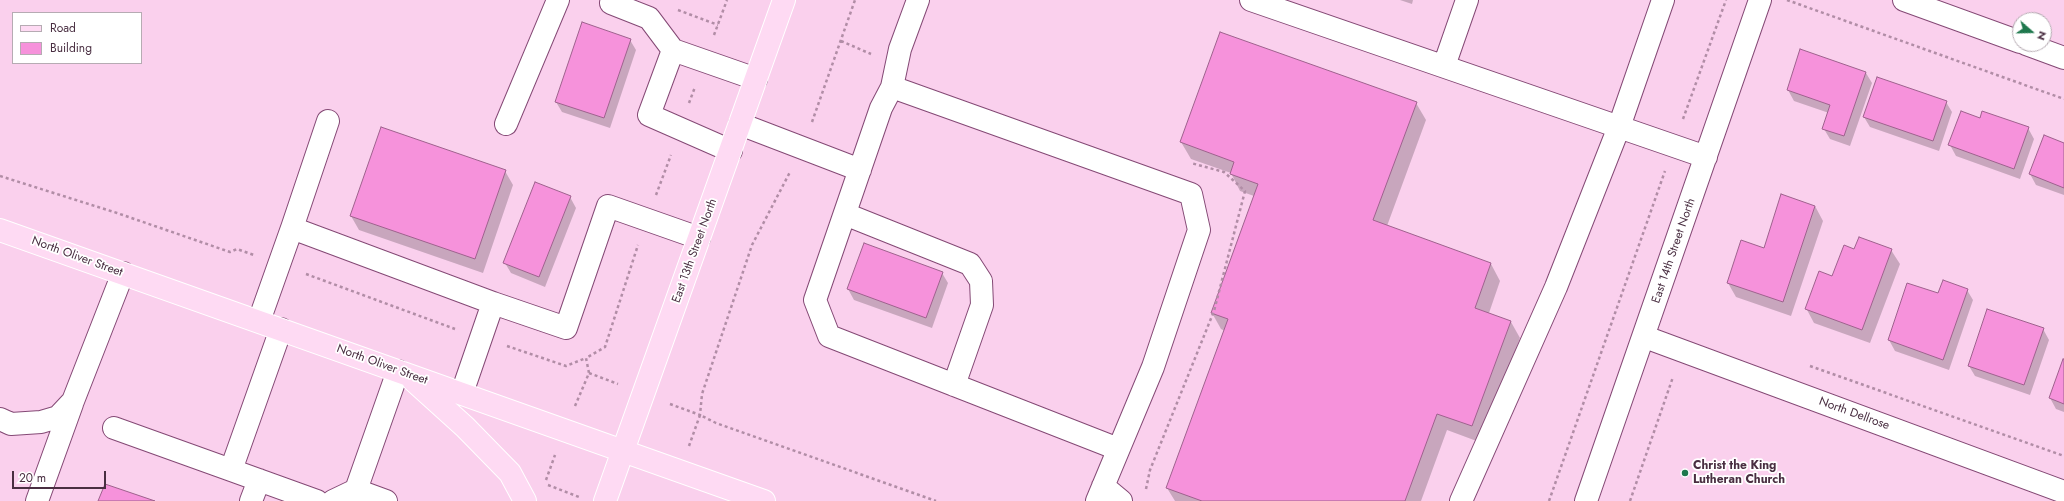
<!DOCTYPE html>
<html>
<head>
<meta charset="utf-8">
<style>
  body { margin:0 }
  #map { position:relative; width:2064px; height:501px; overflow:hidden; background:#fad0ed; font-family:Jost,sans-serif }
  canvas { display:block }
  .legend { position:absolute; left:12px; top:12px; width:130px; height:52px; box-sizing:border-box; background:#fff; border:1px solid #b6abb3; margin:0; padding:5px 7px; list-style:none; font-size:12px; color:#492e41 }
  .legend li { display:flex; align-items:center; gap:8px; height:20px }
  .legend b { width:20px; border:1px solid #b6abb3 }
  .north { position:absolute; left:2012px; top:12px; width:40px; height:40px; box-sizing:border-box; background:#fff; border:1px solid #b6abb3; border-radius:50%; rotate:110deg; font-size:11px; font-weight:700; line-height:16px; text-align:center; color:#492e41 }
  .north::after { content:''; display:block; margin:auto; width:14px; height:18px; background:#1e784d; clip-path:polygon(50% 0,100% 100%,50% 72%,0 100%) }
  .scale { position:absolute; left:12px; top:471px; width:94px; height:18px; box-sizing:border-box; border:2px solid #492e41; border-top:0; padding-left:5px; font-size:12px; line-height:14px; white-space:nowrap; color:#492e41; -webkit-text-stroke:3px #fff; paint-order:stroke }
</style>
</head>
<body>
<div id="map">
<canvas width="2064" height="501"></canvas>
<ul class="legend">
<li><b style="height:5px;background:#fedaf3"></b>Road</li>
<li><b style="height:11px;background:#f692db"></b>Building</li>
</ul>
<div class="north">N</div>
<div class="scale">20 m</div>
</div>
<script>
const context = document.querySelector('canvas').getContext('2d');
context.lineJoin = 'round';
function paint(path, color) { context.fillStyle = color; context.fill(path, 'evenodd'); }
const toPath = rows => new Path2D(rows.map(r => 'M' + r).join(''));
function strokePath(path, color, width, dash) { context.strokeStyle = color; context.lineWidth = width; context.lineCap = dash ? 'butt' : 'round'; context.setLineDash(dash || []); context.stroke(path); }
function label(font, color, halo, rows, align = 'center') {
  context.font = font + ' Jost,sans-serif'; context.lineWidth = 3.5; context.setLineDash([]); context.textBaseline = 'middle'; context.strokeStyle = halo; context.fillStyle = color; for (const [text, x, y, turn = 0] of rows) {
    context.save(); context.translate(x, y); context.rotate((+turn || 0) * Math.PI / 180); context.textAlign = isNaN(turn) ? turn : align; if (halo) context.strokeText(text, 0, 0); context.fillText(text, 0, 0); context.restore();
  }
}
const shadow = toPath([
  [1400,0,1413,0,1412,4],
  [630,40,636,50,610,128,562,112,556,102],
  [1866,73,1872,83,1850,146,1830,139,1824,129,1829,113,1794,101,1788,90],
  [1946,102,1952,112,1939,151,1870,127,1864,117],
  [1416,103,1426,120,1387,226,1491,264,1500,281,1489,313,1511,322,1520,338,1482,443,1447,430,1421,501,1175,501,1167,488,1225,331,1221,329,1212,313,1254,196,1240,191,1231,173,1191,159,1181,142],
  [1981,119,2028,128,2034,139,2020,179,1956,156,1950,145],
  [2064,144,2064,195,2036,185,2030,174],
  [505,171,513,185,483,273,359,230,351,216],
  [570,197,576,208,545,287,511,273,505,263],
  [1815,206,1823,221,1791,316,1736,297,1728,283,1764,249],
  [1855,250,1891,250,1900,264,1870,343,1814,323,1806,308],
  [942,273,948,283,932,328,854,300,848,289],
  [1908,284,1938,294,1967,290,1973,300,1949,370,1895,351,1889,340],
  [2043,329,2049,340,2030,395,1975,376,1969,366],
  [2064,360,2064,412,2056,409,2050,398]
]);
const building = toPath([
  [582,22,631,39,604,118,555,102,582,22],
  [1220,32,1417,102,1373,220,1491,263,1475,308,1511,321,1472,426,1437,414,1405,501,1202,501,1166,488,1228,319,1211,313,1258,184,1230,174,1234,162,1180,142,1220,32],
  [1800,49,1866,72,1844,136,1822,129,1830,105,1787,90,1800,49],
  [1877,77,1947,101,1933,141,1863,117,1877,77],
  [1961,111,1980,118,1982,111,2029,127,2014,169,1948,145,1961,111],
  [381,127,506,170,475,259,350,216,381,127],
  [2044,135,2064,143,2064,188,2029,174,2044,135],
  [535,182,571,196,539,277,503,263,535,182],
  [1781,194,1815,206,1783,302,1727,283,1741,240,1764,248,1781,194],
  [1859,237,1892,249,1862,330,1805,309,1819,271,1832,276,1844,245,1854,249,1859,237],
  [864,243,943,272,926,318,847,289,864,243],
  [1943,280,1968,289,1943,360,1888,340,1907,283,1938,293,1943,280],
  [1987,309,2044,328,2024,385,1968,366,1987,309],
  [2063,359,2064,359,2064,404,2049,398,2063,359],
  [105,484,155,501,98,501,105,484]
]);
const path = toPath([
  [1787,0,2064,99],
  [678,10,718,25],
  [714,35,727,0],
  [841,41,871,54],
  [689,103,695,87],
  [1683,119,1726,0],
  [812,122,855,0],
  [0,176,117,213,230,252,237,249,254,255],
  [656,195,671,155],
  [306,274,455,329],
  [507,346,566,366,586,358],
  [1810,366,2064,456],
  [589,373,618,384],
  [670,404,700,415,702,394,752,245,790,172],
  [575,406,589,373,586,358,605,347,638,245],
  [689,446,700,415,716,423,936,501],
  [546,480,555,455],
  [548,485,579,497],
  [1146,489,1150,470,1214,311,1245,191,1224,172,1191,163],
  [1549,501,1665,171],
  [1630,501,1673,377]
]);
const minor = toPath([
  [612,0,611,3,649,18,673,50],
  [1251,0,1706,157],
  [1904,0,2020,42],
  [2026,44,2064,58],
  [1444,66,1467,0],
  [892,87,900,49,918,0],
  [506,124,558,0],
  [740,124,860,170],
  [731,151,649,115,673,50,756,79],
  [845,214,970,264,981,281,982,305,954,385],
  [292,228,328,121],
  [259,321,292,228,493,303],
  [281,329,231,470,317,501],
  [1645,337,2064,492],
  [462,393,493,303,566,328,608,206,699,238],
  [0,419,11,424,41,422,58,417,73,401,123,273],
  [114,428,231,470],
  [1103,486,1121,501],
  [356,490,398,371],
  [37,501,72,404],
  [251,501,259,480],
  [333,501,356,490,386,501],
  [1097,501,1153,367,1199,230,1191,194,892,87,881,108,815,300,829,336,1118,449],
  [1461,501,1556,287,1619,127,1663,0],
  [1586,501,1760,0]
]);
const major = toPath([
  [0,230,764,501],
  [413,380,465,427,510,473,525,501],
  [605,501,784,0]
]);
const markers = [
  [1685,473,4,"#1e784d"]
];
const streetNames = [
  ["East 13th Street North",695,251,-70],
  ["East 14th Street North",1674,251,-71],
  ["North Oliver Street",77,257,20],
  ["North Oliver Street",382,365,20],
  ["North Dellrose",1854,414,20]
];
const poiNames = [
  ["Christ the King",1693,466],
  ["Lutheran Church",1693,480]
];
paint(shadow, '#0003');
paint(building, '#f692db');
strokePath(building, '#9e618d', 1);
strokePath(minor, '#844975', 24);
strokePath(major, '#fff', 24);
strokePath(path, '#b18da6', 2.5, [3, 3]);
strokePath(minor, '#fff', 22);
strokePath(major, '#fedaf3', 22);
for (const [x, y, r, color] of markers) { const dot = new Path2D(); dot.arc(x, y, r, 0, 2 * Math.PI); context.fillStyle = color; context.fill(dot); strokePath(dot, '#fff', 1.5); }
label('12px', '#492e41', '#fff', streetNames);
label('bold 12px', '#492e41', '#fff', poiNames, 'left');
</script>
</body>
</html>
